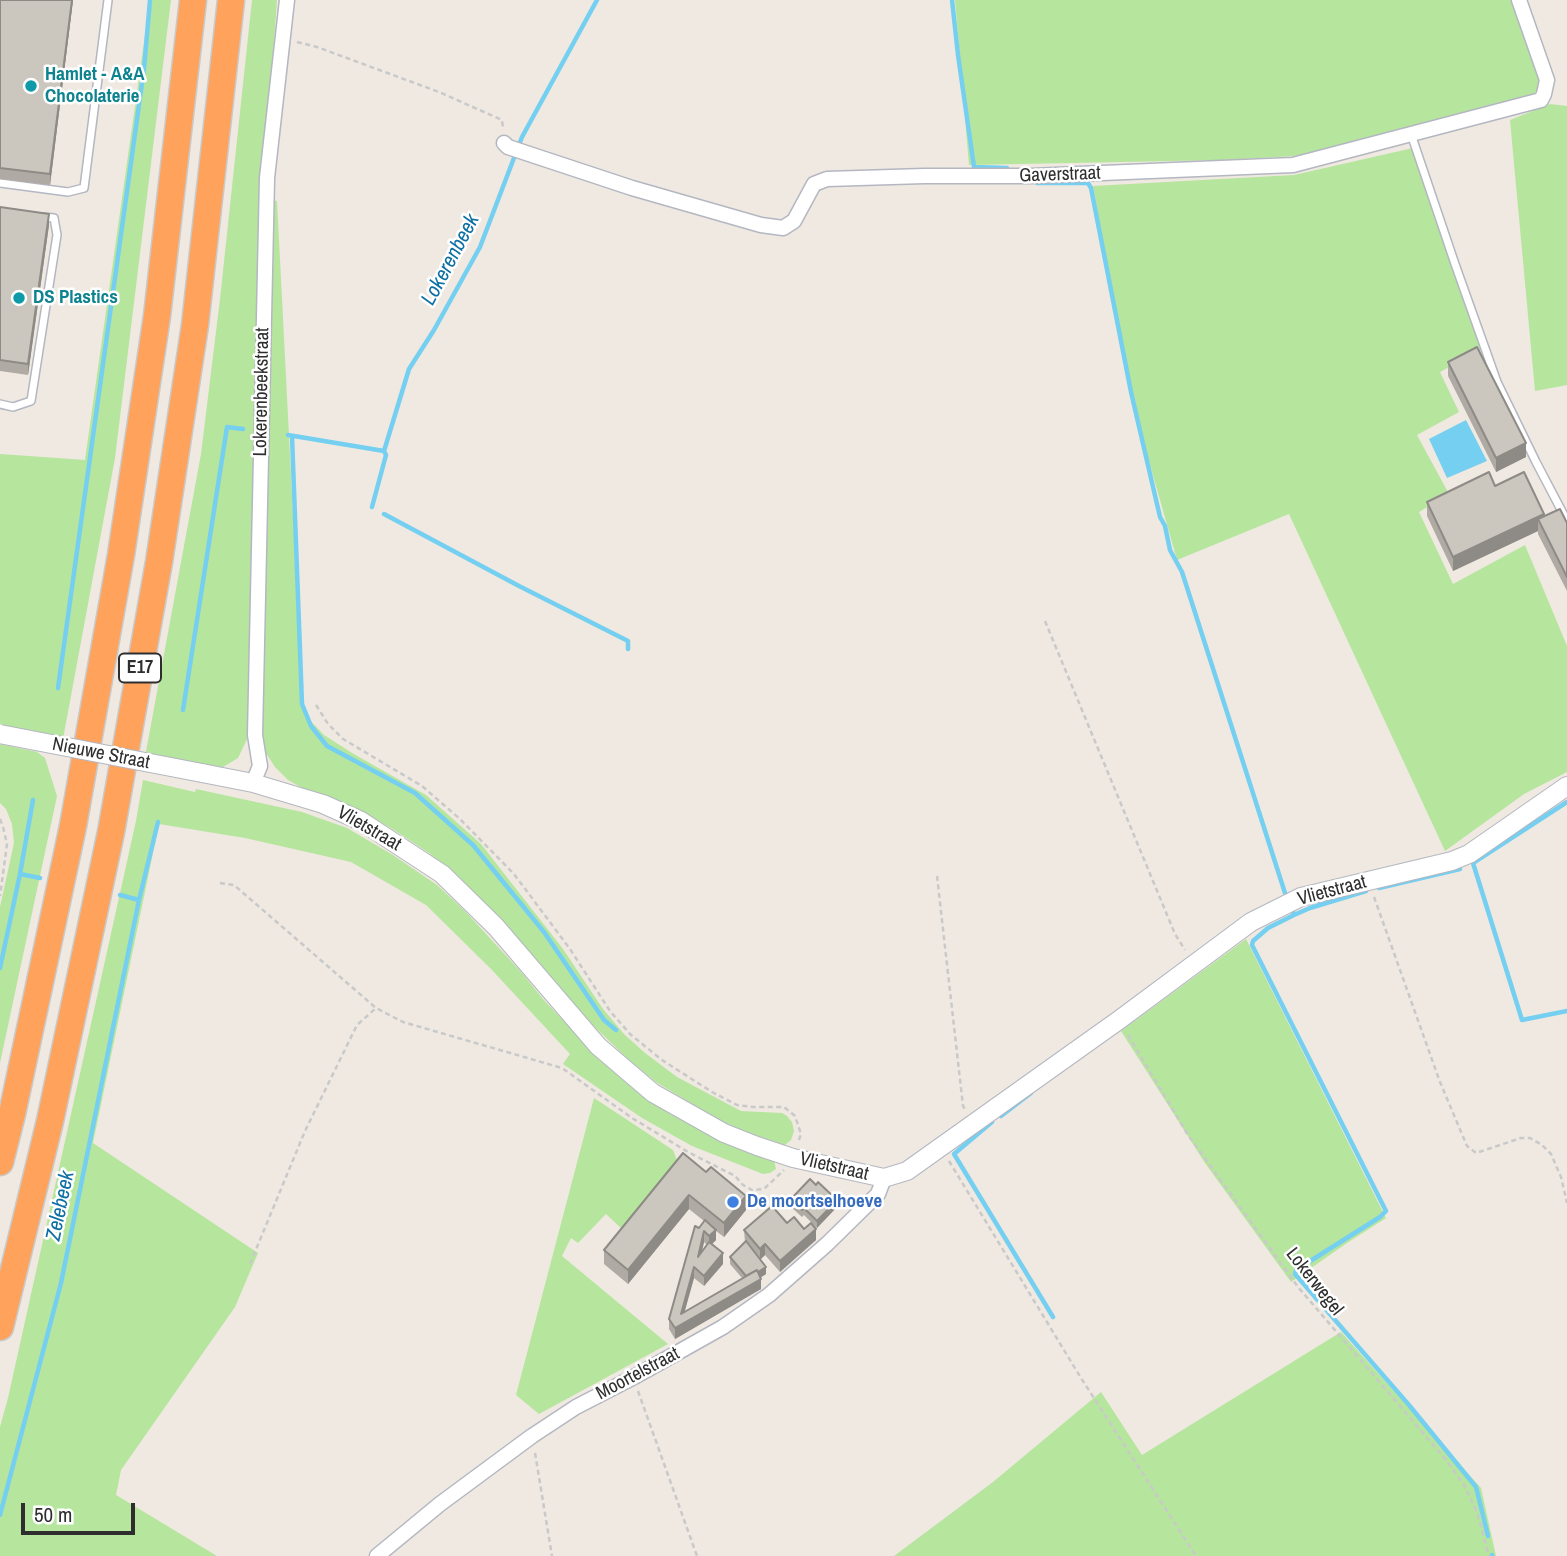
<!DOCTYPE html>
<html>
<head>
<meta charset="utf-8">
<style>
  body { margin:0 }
  #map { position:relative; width:1567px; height:1556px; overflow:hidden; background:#efe9e1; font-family:"Archivo Narrow",sans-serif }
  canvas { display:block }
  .scale { position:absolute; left:21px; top:1503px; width:114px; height:32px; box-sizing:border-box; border:4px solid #2e2e2e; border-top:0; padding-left:9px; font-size:21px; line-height:24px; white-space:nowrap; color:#2e2e2e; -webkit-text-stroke:5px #fff; paint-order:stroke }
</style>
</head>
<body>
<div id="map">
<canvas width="1567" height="1556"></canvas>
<div class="scale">50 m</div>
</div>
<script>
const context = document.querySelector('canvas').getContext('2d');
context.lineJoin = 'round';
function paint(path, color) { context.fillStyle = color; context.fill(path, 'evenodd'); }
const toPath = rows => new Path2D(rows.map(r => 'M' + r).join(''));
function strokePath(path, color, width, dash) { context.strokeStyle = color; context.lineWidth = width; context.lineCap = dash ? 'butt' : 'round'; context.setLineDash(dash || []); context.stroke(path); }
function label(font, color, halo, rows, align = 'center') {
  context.font = font + ' "Archivo Narrow",sans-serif'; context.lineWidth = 5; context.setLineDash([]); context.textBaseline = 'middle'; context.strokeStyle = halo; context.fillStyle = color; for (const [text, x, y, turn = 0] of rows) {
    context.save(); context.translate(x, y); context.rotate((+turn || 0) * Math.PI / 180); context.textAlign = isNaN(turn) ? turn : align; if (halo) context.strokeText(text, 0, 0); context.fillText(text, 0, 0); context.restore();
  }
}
const green = toPath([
  [150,0,171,0,115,458,63,739,0,724,0,454,85,460],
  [252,0,277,0,267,143,249,735,238,758,223,767,207,768,145,757,201,454,220,299],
  [955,0,1514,0,1542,81,1540,88,1532,95,1329,150,1294,156,1223,160,969,165],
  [1550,104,1567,106,1567,385,1535,391,1510,120],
  [1413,148,1488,346,1440,372,1459,412,1417,435,1449,494,1419,512,1453,584,1525,545,1567,646,1567,772,1524,794,1445,851,1289,514,1177,560,1130,394,1093,186,1294,175],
  [273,200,277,201,302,690,306,716,324,735,352,753,426,795,481,844,563,949,603,1009,624,1034,645,1053,677,1077,741,1111,782,1113,787,1116,792,1122,794,1131,791,1140,785,1145,746,1132,715,1118,656,1082,630,1061,574,1007,497,918,465,884,429,853,394,830,368,815,313,794,288,780,275,767,266,753,261,733],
  [0,744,37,752,45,758,57,796,0,1063,0,907,14,843,12,824,6,809,0,803],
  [143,780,195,792,196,789,302,812,347,828,393,855,437,885,465,911,522,973,543,999,602,1062,637,1092,709,1135,747,1151,774,1160,776,1169,770,1173,763,1174,692,1146,642,1118,563,1064,570,1054,491,969,426,905,351,862,245,838,159,824,93,1143,258,1253,235,1307,121,1470,116,1495,217,1556,0,1556,0,1427,8,1398,136,821],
  [1246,939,1386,1218,1347,1243,1291,1282,1205,1163,1121,1031],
  [594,1098,673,1150,677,1160,670,1173,621,1228,606,1214,578,1243,571,1238,562,1256,668,1344,539,1414,516,1395],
  [1341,1332,1481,1488,1496,1556,894,1556,993,1482,1101,1392,1142,1455]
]);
const water = toPath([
  [1466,420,1487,461,1447,478,1429,439]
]);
const stream = toPath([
  [952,0,958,55,974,167,1007,168],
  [1037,183,1088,183,1091,188,1131,392,1160,517,1165,526,1170,550,1182,572,1285,893],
  [288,435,384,451,409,369,434,330,480,247,522,137,597,0],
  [292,436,302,704,311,726,327,746,415,793,473,845,544,932,604,1020,616,1030],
  [372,507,386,455,384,451],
  [384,514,519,586,628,641,628,649],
  [58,688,144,69,150,0],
  [183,710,227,427,243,429],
  [1567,802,1473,863,1522,1020,1567,1011],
  [20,874,33,800],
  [1379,888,1460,869],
  [120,895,139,900],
  [1292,909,1294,915,1268,928,1253,941,1252,945,1386,1211,1380,1217,1296,1270,1295,1274,1409,1405,1476,1487,1488,1536],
  [1294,915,1310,908,1366,891],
  [0,968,20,874,40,878],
  [1001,1116,1031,1093],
  [992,1122,954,1154,1053,1317],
  [0,1515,61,1283,139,900,158,822],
  [1492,1555,1492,1556]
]);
const path = toPath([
  [297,42,317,47,439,92,502,120,503,128],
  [1045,621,1175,934,1185,950],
  [316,705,328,724,343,739,422,786,460,819,514,874,570,949,610,1011,630,1034,662,1060,712,1092,737,1105,753,1107,784,1107,795,1116,801,1134,798,1143],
  [0,819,3,827,7,844,0,896],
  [937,876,963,1106,966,1111],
  [220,883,234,885,376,1008,403,1022,562,1068,632,1118,688,1152,735,1176,743,1185,752,1190,764,1189,784,1170],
  [1374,897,1440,1082,1467,1146,1476,1153,1521,1138,1530,1138,1542,1145,1551,1154,1561,1177,1567,1203],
  [1128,1035,1188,1135,1298,1287,1447,1461,1464,1485,1477,1512,1489,1556],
  [949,1161,1081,1378,1196,1556],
  [250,1264,305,1131,357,1025,376,1008],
  [638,1391,697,1556],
  [535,1453,552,1556]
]);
const service = toPath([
  [1411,134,1455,264,1497,382,1536,462,1567,521],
  [0,183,68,192,84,188,108,0],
  [0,404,13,407,31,401,57,235,54,218,42,217]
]);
const minor = toPath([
  [504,143,508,147,632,188,761,225,783,228,794,221,814,184,827,179,924,176,1031,176,1293,165,1541,100,1544,94,1547,80,1519,0],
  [253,783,260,766,255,735,267,178,287,0],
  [377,1556,440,1504,532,1436,576,1407,634,1377,723,1327,769,1295,827,1244,878,1194,884,1178]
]);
const tertiary = toPath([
  [202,773,253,783,323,804,361,821,442,874,496,927,598,1046,653,1093,724,1133,757,1146,793,1158,884,1178,907,1171,1119,1020,1251,922,1301,897,1452,861,1469,854,1567,786]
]);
const motorway = toPath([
  [0,1162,12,1114,73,826,121,555,157,316,193,0],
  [0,1327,50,1121,111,832,159,562,195,325,231,0]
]);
const tertiaryBridge = toPath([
  [0,734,202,773]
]);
const wall = toPath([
  [0,0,73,0,50,185,0,179],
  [0,207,49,225,28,375,0,371],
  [1448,362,1526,457,1496,472,1448,376],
  [1495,486,1544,516,1567,523,1567,591,1538,534,1538,531,1453,571,1427,516,1427,502],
  [683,1153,746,1210,724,1237,716,1231,716,1240,712,1244,723,1264,704,1286,694,1278,684,1312,742,1278,730,1264,730,1257,745,1242,744,1230,787,1223,804,1229,816,1240,780,1272,765,1255,760,1259,766,1274,761,1277,761,1289,675,1339,669,1329,669,1319,699,1228,704,1221,689,1209,628,1284,604,1264,604,1250],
  [704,1242,707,1245,702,1252],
  [816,1185,837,1207,817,1228,804,1215,802,1217,791,1207,791,1199]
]);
const shadedWall = toPath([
  [72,0,73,0,50,185,50,174],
  [49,214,49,225,28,375,28,364],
  [1526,443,1526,457,1496,472,1496,458],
  [1544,514,1544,528,1538,519,1538,531,1453,571,1453,557],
  [689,1195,689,1209,628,1284,628,1270],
  [746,1196,746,1210,724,1237,724,1223],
  [837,1200,837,1207,817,1228,817,1221],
  [816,1229,816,1240,780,1272,780,1261],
  [716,1230,716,1240,709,1247,709,1236],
  [704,1231,704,1242,698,1268,698,1257],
  [765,1244,765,1255,760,1260,760,1249],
  [723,1253,723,1264,704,1286,704,1276],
  [694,1267,694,1278,681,1325,681,1314],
  [766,1267,766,1274,749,1285,749,1278],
  [761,1279,761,1289,675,1339,675,1328]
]);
const building = toPath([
  [0,0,72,0,50,174,0,168,0,0],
  [0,207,49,214,28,364,0,360,0,207],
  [1477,347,1526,443,1496,458,1448,362,1477,347],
  [1489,472,1495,486,1524,472,1544,514,1453,557,1427,502,1489,472],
  [1560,509,1567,523,1567,577,1538,519,1560,509],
  [683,1153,706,1172,711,1167,746,1196,724,1223,689,1195,628,1270,604,1250,683,1153],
  [810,1179,816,1185,818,1182,837,1200,817,1221,804,1208,802,1210,791,1199,810,1179],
  [772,1206,787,1223,794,1217,804,1229,811,1223,816,1229,780,1261,765,1244,760,1249,744,1230,772,1206],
  [705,1220,716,1230,709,1236,704,1231,698,1257,709,1242,723,1253,704,1276,694,1267,681,1314,757,1270,761,1279,675,1328,669,1319,695,1226,699,1228,705,1220],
  [746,1241,766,1267,758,1272,757,1270,746,1276,730,1257,746,1241]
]);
const markers = [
  [31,86,7,"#0f9aa8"],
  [19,298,7,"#0f9aa8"],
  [733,1202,7,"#3f7fe0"]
];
const shields = [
  [140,668,42]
];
const shieldNames = [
  ["E17",140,668]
];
const cultureNames = [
  ["Hamlet - A&A",45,75],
  ["Chocolaterie",45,97],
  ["DS Plastics",33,298]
];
const streetNames = [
  ["Gaverstraat",1060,175,-2],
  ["Lokerenbeekstraat",262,392,-89],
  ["Nieuwe Straat",101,754,11],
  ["Vlietstraat",369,829,30],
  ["Vlietstraat",1332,891,-15],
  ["Vlietstraat",834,1167,13],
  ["Lokerwegel",1314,1282,52],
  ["Moortelstraat",638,1374,-28]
];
const shopNames = [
  ["De moortselhoeve",747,1202]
];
const waterNames = [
  ["Lokerenbeek",451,260,-62],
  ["Zelebeek",61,1206,-78]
];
paint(green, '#b6e59e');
paint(water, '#75cff0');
strokePath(stream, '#75cff0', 4.5);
strokePath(service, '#b4b7c1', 10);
strokePath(minor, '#b4b7c1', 17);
strokePath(tertiary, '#b4b7c1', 20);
strokePath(motorway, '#c9c9c9', 29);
strokePath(path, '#c9c9c9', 2.5, [5, 3.5]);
strokePath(service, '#fff', 7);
strokePath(minor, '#fff', 14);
strokePath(tertiary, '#fff', 18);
strokePath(motorway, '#ffa35c', 26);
strokePath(tertiaryBridge, '#b4b7c1', 20, []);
strokePath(tertiaryBridge, '#fff', 18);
paint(wall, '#afaba4');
paint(shadedWall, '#8e8b86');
paint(building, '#cbc7bf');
strokePath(building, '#8e8b86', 2);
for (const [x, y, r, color] of markers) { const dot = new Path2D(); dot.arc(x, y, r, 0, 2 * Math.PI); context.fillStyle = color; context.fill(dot); strokePath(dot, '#fff', 2.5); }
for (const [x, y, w] of shields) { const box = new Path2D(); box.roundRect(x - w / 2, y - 14.5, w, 29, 5); context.fillStyle = '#fff'; context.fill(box); strokePath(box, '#2e2e2e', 2); }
label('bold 18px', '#2e2e2e', null, shieldNames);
label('bold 19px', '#0d838f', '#fff', cultureNames, 'left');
label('19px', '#2e2e2e', '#fff', streetNames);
label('bold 19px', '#366cbe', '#fff', shopNames, 'left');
label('italic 21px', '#0d6fa3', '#fff', waterNames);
</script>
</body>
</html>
